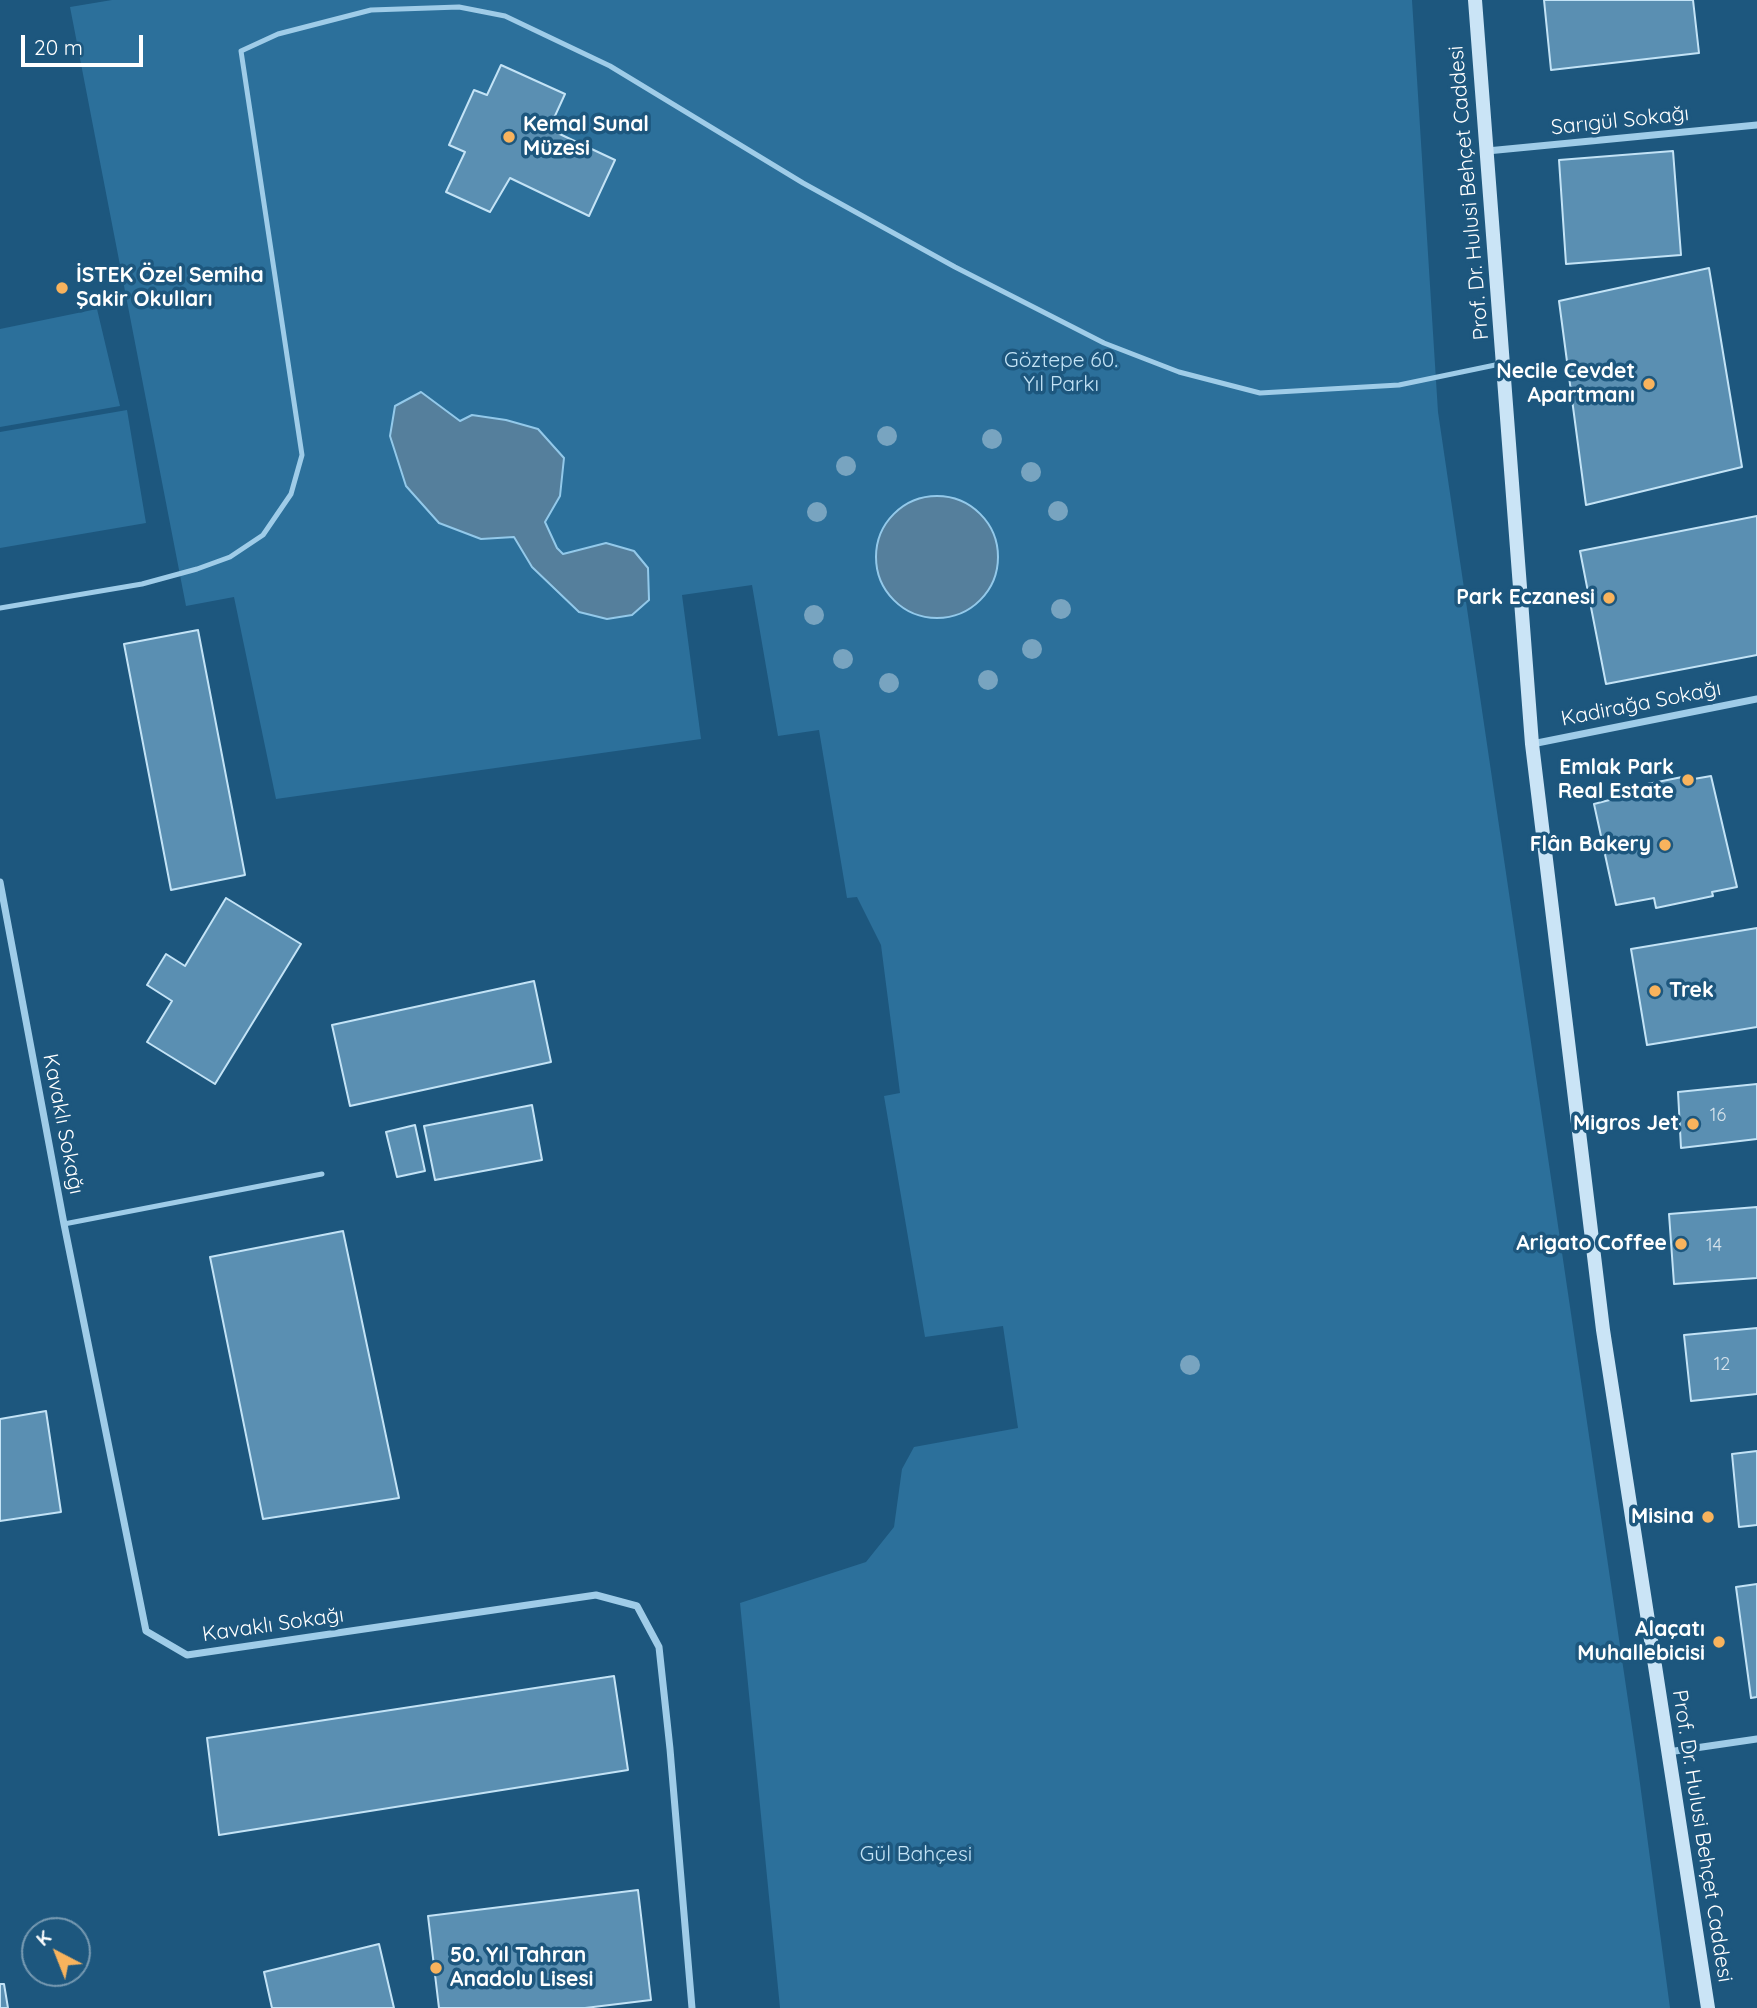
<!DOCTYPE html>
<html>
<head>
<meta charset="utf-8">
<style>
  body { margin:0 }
  #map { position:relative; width:1757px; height:2008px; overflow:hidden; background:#1d577e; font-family:Quicksand,sans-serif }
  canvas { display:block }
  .north { position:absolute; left:21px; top:1917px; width:70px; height:70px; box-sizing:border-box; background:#1d577e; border:2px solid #779ab2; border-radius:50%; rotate:318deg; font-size:19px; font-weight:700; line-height:28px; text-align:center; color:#fff }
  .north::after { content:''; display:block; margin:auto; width:24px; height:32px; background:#f8b35d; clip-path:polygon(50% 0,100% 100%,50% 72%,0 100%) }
  .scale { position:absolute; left:21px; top:35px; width:122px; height:32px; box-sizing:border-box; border:4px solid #fff; border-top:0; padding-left:9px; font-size:21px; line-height:24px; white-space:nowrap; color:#fff; -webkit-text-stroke:5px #1d577e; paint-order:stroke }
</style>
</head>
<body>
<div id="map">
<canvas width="1757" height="2008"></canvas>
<div class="north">K</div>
<div class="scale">20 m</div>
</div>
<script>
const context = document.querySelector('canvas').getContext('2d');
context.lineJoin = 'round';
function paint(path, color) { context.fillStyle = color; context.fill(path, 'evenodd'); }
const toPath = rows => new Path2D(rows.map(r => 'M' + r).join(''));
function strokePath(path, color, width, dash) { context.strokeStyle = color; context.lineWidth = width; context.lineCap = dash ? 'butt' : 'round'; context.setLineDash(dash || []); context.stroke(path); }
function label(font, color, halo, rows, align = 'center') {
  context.font = font + ' Quicksand,sans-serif'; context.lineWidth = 7; context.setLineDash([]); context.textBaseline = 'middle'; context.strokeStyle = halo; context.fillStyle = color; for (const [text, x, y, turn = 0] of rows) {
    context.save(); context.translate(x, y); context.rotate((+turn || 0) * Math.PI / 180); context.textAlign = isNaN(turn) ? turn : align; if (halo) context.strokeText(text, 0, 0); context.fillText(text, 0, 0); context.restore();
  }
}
const green = toPath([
  [112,0,1412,0,1438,412,1637,1761,1670,2008,780,2008,740,1603,866,1562,894,1527,902,1469,914,1447,1018,1428,1003,1326,925,1337,884,1096,900,1093,881,945,857,897,847,898,819,730,778,736,752,585,682,595,701,739,276,799,234,597,186,606,70,7],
  [97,309,120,406,0,427,0,329],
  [127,410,146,523,0,548,0,432]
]);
const water = toPath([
  [421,392,460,421,472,415,506,420,538,429,564,458,560,496,545,522,557,548,563,554,606,543,634,551,648,568,649,600,632,615,607,619,579,612,532,567,514,537,481,539,439,523,406,486,390,436,395,406,421,392],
  '876 557a61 61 0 1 1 122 0a61 61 0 1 1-122 0Z'
]);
const building = toPath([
  [1544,0,1693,0,1699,53,1551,70,1544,0],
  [501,65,565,94,549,129,615,160,589,216,510,178,490,212,446,192,465,152,449,145,474,90,487,95,501,65],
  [1673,151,1681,255,1566,264,1559,160,1673,151],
  [1709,268,1742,467,1586,505,1559,301,1709,268],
  [1757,516,1757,655,1606,684,1580,551,1757,516],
  [198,630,245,875,171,890,124,644,198,630],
  [1687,776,1688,780,1711,776,1737,887,1712,892,1713,896,1656,908,1654,898,1616,905,1594,804,1629,795,1628,788,1687,776],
  [226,898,301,944,215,1084,147,1042,172,1001,147,985,166,954,185,966,226,898],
  [1757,928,1757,1027,1647,1045,1631,949,1757,928],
  [534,981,551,1062,350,1106,332,1025,534,981],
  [1757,1084,1757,1139,1681,1148,1678,1092,1757,1084],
  [532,1105,542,1160,435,1180,424,1126,532,1105],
  [415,1125,425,1171,397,1177,386,1132,415,1125],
  [1757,1207,1757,1278,1674,1284,1669,1214,1757,1207],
  [343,1231,399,1498,263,1519,210,1257,343,1231],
  [1757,1328,1757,1394,1691,1401,1684,1335,1757,1328],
  [46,1411,61,1512,0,1521,0,1419,46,1411],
  [1757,1451,1757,1525,1739,1527,1732,1454,1757,1451],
  [1757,1584,1757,1697,1751,1698,1736,1587,1757,1584],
  [614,1676,628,1770,219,1835,207,1738,614,1676],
  [638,1890,651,2000,585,2008,439,2008,428,1916,638,1890],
  [379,1944,394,2008,272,2008,264,1972,379,1944],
  [0,1984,4,1984,8,2008,0,2008,0,1984]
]);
const lane = toPath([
  [0,608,142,584,197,569,230,557,263,535,291,494,302,455,241,51,278,34,371,10,459,7,505,16,610,66,803,183,955,267,1104,343,1179,372,1260,393,1399,385,1500,364],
  [64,1224,322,1174]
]);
const street = toPath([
  [1487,151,1757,125],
  [1532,744,1757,699],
  [0,882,64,1224,146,1631,187,1655,596,1595,637,1606,659,1647,670,1749,692,2008],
  [1668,1752,1757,1739]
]);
const secondary = toPath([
  [1475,0,1532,744,1603,1330,1708,2008]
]);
const trees = [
  [887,436],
  [992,439],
  [846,466],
  [1031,472],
  [1058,511],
  [817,512],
  [1061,609],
  [814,615],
  [1032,649],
  [843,659],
  [988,680],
  [889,683],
  [1190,1365]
];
const markers = [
  [509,137,7,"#f8b35d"],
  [62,288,7,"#f8b35d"],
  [1649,384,7,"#f8b35d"],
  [1609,598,7,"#f8b35d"],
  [1688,780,7,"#f8b35d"],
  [1665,845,7,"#f8b35d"],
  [1655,991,7,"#f8b35d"],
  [1693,1124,7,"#f8b35d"],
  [1681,1244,7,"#f8b35d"],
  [1708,1517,7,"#f8b35d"],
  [1719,1642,7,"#f8b35d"],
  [436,1968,7,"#f8b35d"]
];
const numberNames = [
  ["16",1718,1116],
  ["14",1714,1246],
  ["12",1722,1365]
];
const streetNames = [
  ["Sarıgül Sokağı",1620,121,-6],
  ["Prof. Dr. Hulusi Behçet Caddesi",1469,193,-95],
  ["Kadirağa Sokağı",1641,704,-11],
  ["Kavaklı Sokağı",63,1124,79],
  ["Kavaklı Sokağı",273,1625,-8],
  ["Prof. Dr. Hulusi Behçet Caddesi",1702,1836,81]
];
const poiNames = [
  ["Kemal Sunal",523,125,"left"],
  ["Müzesi",523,149,"left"],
  ["İSTEK Özel Semiha",76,276,"left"],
  ["Şakir Okulları",76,300,"left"],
  ["Necile Cevdet",1635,372],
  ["Apartmanı",1635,396],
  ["Park Eczanesi",1595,598],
  ["Emlak Park",1674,768],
  ["Real Estate",1674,792],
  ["Flân Bakery",1651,845],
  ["Trek",1669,991,"left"],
  ["Migros Jet",1679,1124],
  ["Arigato Coffee",1667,1244],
  ["Misina",1694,1517],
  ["Alaçatı",1705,1630],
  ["Muhallebicisi",1705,1654],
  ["50. Yıl Tahran",450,1956,"left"],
  ["Anadolu Lisesi",450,1980,"left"]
];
const parkNames = [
  ["Göztepe 60.",1061,361],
  ["Yıl Parkı",1061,385],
  ["Gül Bahçesi",916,1855]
];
paint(green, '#2c709b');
paint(water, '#557f9c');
strokePath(water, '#93c9ea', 2);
paint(building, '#5a8fb2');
strokePath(building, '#c3e3f6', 2);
strokePath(lane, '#9fcce8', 5);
strokePath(street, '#9fcce8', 7);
strokePath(secondary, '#cae4f6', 14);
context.fillStyle = '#78a4c0';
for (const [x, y] of trees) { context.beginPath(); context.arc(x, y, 10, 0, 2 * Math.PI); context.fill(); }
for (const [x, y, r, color] of markers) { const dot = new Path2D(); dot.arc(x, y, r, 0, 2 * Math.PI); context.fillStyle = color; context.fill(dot); strokePath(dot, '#1d577e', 2.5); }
label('18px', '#d6e3ec', null, numberNames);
label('21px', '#fff', '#1d577e', streetNames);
label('bold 21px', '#fff', '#1d577e', poiNames, 'right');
label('21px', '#c3e3f6', '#1d577e', parkNames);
</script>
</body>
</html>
